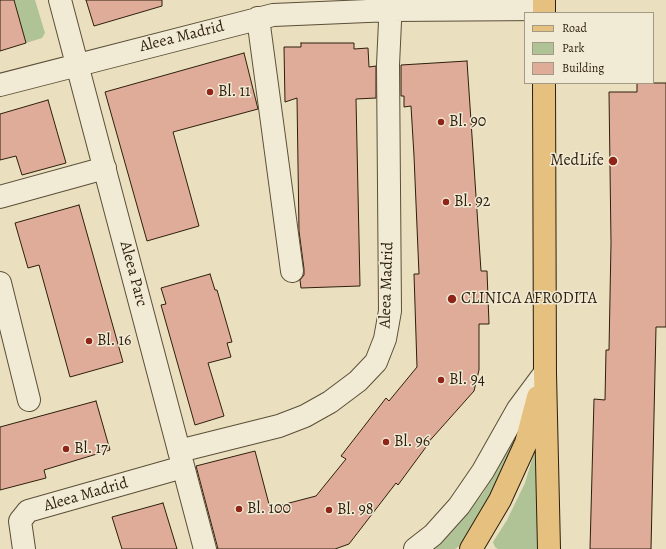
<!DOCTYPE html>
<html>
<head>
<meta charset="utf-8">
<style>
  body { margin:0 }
  #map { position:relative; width:666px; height:549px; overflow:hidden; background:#eadfbe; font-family:Alegreya,serif }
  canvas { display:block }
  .legend { position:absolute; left:524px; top:12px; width:130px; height:72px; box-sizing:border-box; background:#f1ead5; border:1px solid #a39985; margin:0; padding:5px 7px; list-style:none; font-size:12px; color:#2d1f0c }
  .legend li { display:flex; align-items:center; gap:8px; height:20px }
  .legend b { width:20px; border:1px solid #a39985 }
</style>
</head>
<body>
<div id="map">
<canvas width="666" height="549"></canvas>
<ul class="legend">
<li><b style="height:5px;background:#e5c07f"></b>Road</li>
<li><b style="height:11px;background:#b0c396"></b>Park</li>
<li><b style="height:11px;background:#dfac99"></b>Building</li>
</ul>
</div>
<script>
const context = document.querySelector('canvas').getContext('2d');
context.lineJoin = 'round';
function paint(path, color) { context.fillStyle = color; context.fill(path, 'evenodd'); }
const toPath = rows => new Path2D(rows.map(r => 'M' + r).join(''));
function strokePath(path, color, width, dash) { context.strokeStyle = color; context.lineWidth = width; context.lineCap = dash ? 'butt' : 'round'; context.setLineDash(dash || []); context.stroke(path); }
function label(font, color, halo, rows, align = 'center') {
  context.font = font + ' Alegreya,serif'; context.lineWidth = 3; context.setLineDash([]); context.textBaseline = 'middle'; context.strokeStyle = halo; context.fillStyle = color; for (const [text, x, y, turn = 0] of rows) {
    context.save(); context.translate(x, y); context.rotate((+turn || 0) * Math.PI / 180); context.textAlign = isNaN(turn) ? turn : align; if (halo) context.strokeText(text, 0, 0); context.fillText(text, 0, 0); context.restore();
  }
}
const green = toPath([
  [14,0,35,0,45,33,42,38,26,43],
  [510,440,514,444,509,464,461,545,455,549,429,549,470,509,483,493],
  [536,446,544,549,498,549,495,547,493,542,507,520,525,483]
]);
const building = toPath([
  [0,0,14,0,26,43,0,51,0,0],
  [86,0,162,0,162,6,94,26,86,0],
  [301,43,354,43,354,49,368,48,369,67,376,66,376,98,356,99,360,286,301,288,300,280,304,275,304,269,299,231,297,98,285,102,284,47,301,47,301,43],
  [244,53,258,109,173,132,199,226,147,241,105,92,244,53],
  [467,61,481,271,487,271,489,324,479,324,479,370,474,391,425,446,426,447,398,485,396,483,349,544,335,549,218,549,196,466,255,451,270,508,316,496,346,459,341,456,386,398,389,401,417,367,414,274,419,274,414,156,411,106,404,107,404,96,401,96,401,65,467,61],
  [637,83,666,83,666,327,656,327,651,549,590,549,594,399,605,400,606,350,609,350,611,243,609,92,637,92,637,83],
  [48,100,66,163,22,175,16,156,0,160,0,114,48,100],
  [79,205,123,362,70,377,39,265,28,268,15,223,79,205],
  [210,274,215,290,217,290,232,342,227,343,231,357,208,363,224,416,195,425,161,305,166,304,161,288,210,274],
  [96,401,110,450,44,470,46,478,0,490,0,427,96,401],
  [163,503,177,549,122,549,112,517,163,503]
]);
const minor = toPath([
  [60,0,205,549],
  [258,18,292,271],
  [0,85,273,15,391,10,544,9],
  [0,197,105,168],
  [0,283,29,400],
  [179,451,279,426,305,416,330,402,358,381,376,362,385,339,390,311,388,65,391,0],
  [24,549,20,521,28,511,183,467],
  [415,549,433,535,459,506,483,471,518,409,544,374]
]);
const major = toPath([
  [544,0,544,13],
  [544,83,545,373,549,549],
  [471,549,500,500,526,443,538,397]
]);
const markers = [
  [210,92,4,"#8f2418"],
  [441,122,4,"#8f2418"],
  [613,161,5,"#8f2418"],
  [446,202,4,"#8f2418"],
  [452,299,5,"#8f2418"],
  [89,341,4,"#8f2418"],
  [441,380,4,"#8f2418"],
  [386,442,4,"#8f2418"],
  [66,449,4,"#8f2418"],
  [239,509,4,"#8f2418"],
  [329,510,4,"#8f2418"]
];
const streetNames = [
  ["Aleea Madrid",182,37,-14],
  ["Aleea Parc",133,274,75],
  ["Aleea Madrid",387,285,-88],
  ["Aleea Madrid",86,495,-16]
];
const poiNames = [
  ["Bl. 11",218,92],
  ["Bl. 90",449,122],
  ["MedLife",604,161,"right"],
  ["Bl. 92",454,202],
  ["CLINICA AFRODITA",461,299],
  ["Bl. 16",97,341],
  ["Bl. 94",449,380],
  ["Bl. 96",394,442],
  ["Bl. 17",74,449],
  ["Bl. 100",247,509],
  ["Bl. 98",337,510]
];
paint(green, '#b0c396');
paint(building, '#dfac99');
strokePath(building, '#2d1f0c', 1);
strokePath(minor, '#5c4f38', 24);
strokePath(major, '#2d1f0c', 24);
strokePath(minor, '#f1ead5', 22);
strokePath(major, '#e5c07f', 22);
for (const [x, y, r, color] of markers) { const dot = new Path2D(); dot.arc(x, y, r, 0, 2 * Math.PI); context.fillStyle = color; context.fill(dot); strokePath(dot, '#f1ead5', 1.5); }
label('16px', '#2d1f0c', '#f1ead5', streetNames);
label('16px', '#2d1f0c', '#f1ead5', poiNames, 'left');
</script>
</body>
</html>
